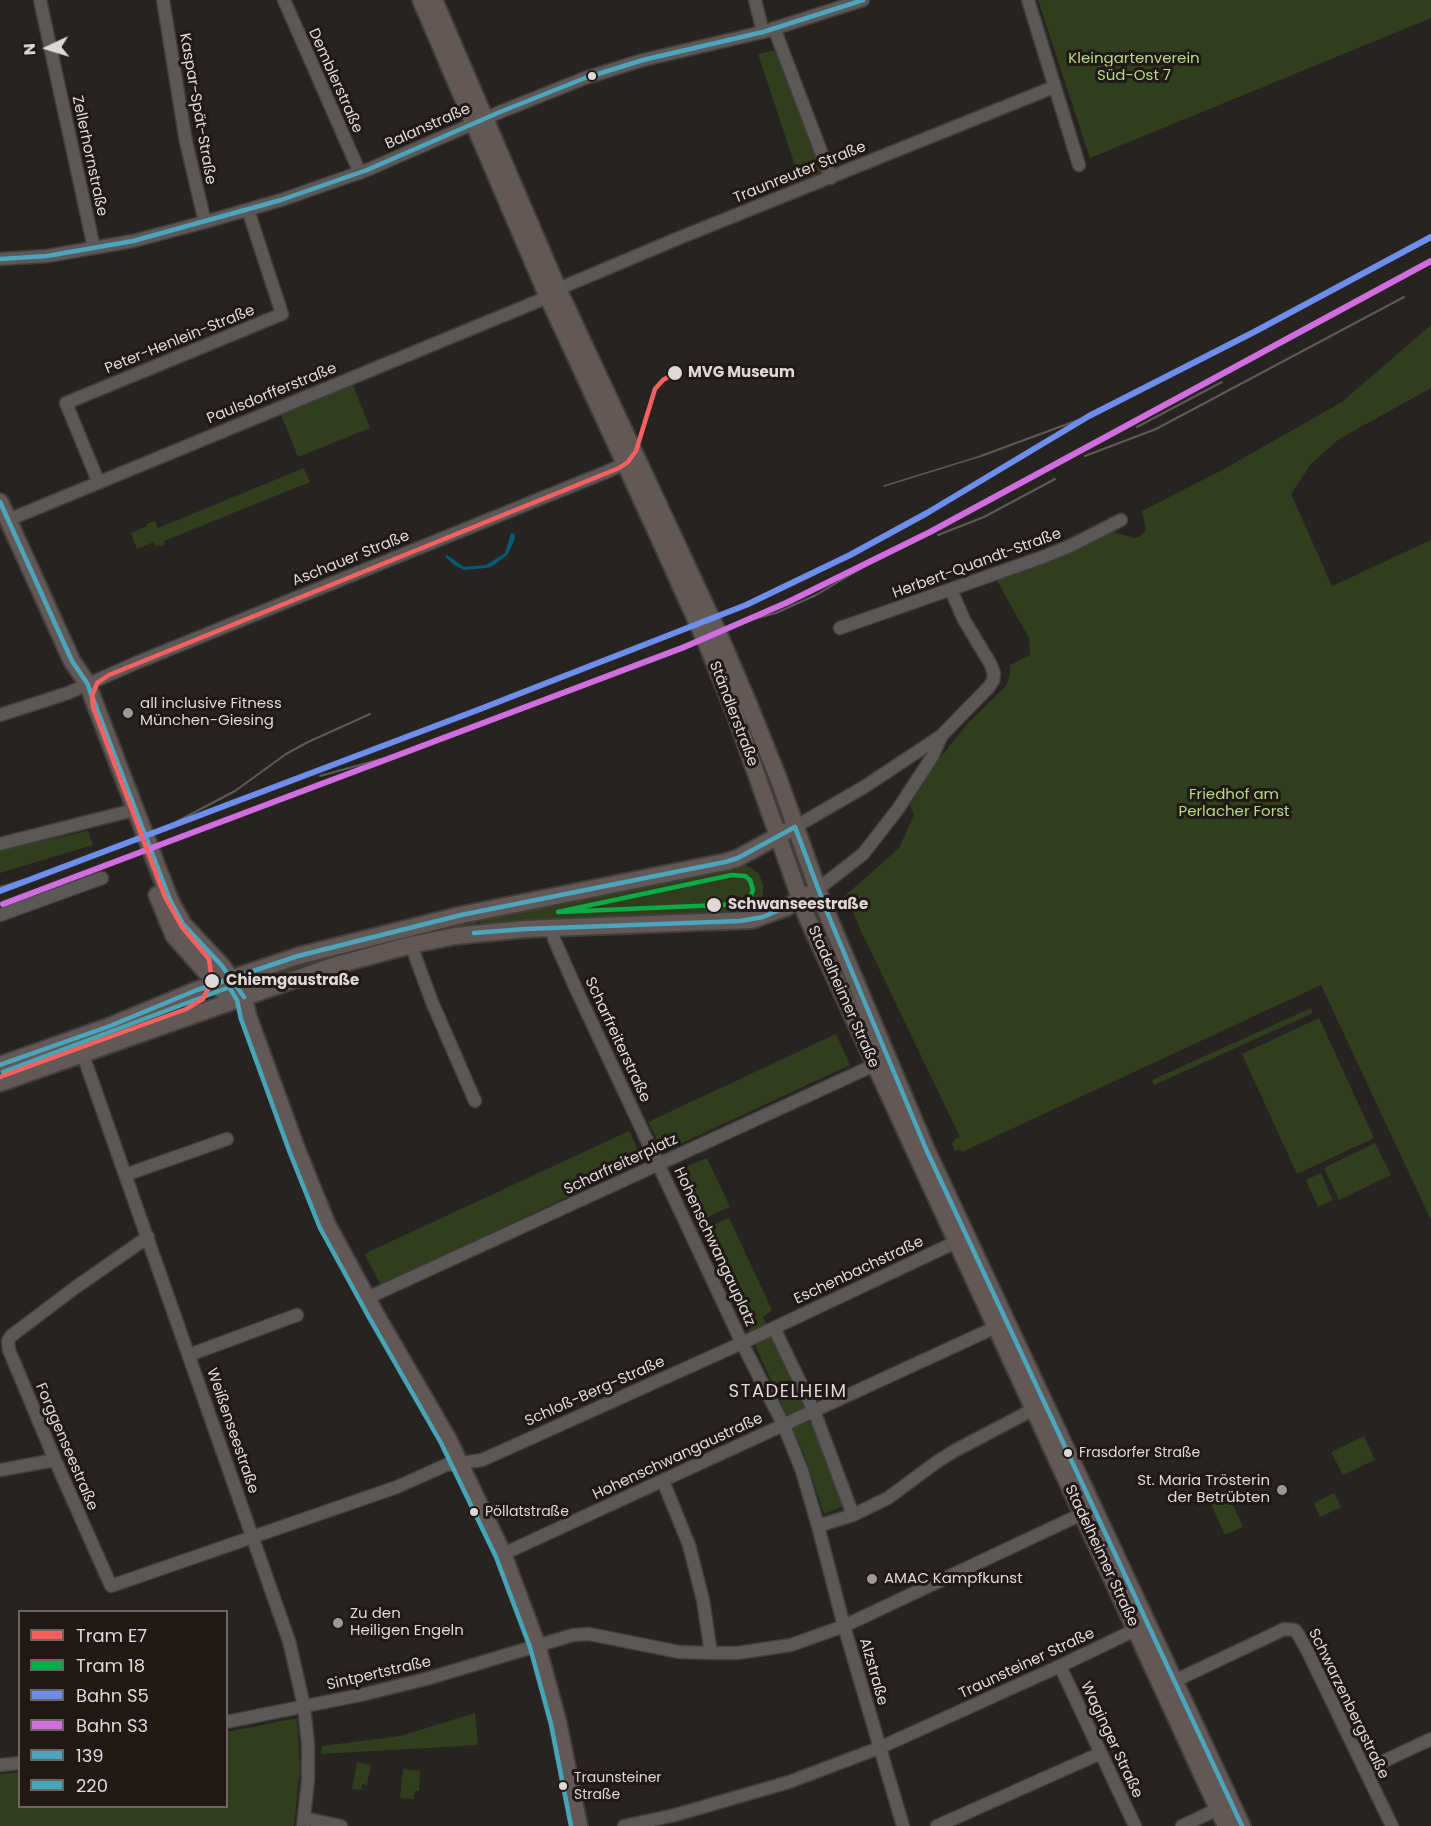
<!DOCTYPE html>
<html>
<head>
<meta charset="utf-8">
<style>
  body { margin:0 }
  #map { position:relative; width:1431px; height:1826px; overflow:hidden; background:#272321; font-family:Poppins,sans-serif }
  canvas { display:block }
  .legend { position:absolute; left:18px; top:1610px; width:210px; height:198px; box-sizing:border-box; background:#201916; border:2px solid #6c6663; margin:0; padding:8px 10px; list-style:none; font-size:18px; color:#ded9d7 }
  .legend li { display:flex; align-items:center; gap:12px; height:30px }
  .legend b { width:30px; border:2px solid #6c6663 }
  .north { position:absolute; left:18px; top:18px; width:60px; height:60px; -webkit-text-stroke:4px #201916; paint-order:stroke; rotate:266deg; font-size:16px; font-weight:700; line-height:24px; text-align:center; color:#ded9d7 }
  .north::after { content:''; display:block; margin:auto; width:21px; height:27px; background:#ded9d7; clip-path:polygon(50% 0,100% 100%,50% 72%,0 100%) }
</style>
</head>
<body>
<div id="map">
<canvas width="1431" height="1826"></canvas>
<ul class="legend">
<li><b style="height:8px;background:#fb6060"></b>Tram E7</li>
<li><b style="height:8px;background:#0daa48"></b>Tram 18</li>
<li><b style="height:8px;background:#6e8eed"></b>Bahn S5</li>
<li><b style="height:8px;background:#d06ee0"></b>Bahn S3</li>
<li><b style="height:8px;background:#4da4bd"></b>139</li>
<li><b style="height:8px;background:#46a6b8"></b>220</li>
</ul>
<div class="north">N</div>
</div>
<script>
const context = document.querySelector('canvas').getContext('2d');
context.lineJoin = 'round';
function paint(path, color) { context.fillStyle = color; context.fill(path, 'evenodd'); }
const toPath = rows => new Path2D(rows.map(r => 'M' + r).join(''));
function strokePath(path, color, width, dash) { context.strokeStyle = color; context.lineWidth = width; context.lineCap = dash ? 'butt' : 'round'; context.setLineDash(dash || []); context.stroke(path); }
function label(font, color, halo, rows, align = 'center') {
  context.font = font + ' Poppins,sans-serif'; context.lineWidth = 6; context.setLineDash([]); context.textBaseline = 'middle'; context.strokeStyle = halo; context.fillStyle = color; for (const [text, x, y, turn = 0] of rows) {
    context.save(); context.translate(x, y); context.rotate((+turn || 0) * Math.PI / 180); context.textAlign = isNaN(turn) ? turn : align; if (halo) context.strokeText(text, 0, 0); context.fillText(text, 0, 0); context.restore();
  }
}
const green = toPath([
  [1038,0,1431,0,1431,18,1090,158],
  [777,50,822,172,800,181,758,54],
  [1431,325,1431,388,1339,439,1311,464,1291,494,1332,586,1431,540,1431,1220,1321,985,962,1152,960,1149,955,1151,952,1144,955,1139,960,1137,862,933,846,895,899,848,914,815,910,805,935,764,968,723,1006,686,1010,675,1010,665,1030,655,1029,638,996,579,1041,563,1110,531,1135,538,1139,537,1146,530,1142,511,1224,469,1342,402],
  [352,383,370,428,298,457,280,412],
  [304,468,310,482,164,541,165,545,161,547,160,545,156,547,154,542,137,549,131,533,147,526,147,524,155,521,158,528],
  [88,831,93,845,0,873,0,850],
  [733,864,743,864,752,868,759,874,763,885,763,894,759,904,745,913,481,926,479,916],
  [476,919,478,929,260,984,257,976,330,953],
  [1311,1008,1313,1013,1154,1085,1152,1080],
  [1319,1018,1374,1138,1297,1174,1242,1054],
  [836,1034,850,1065,667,1150,661,1148,648,1122],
  [629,1131,643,1161,381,1285,364,1254],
  [1375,1143,1391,1175,1339,1200,1324,1168],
  [707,1158,730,1207,696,1222,673,1172],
  [1321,1173,1333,1200,1318,1207,1306,1180],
  [729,1218,772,1310,763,1317,806,1407,844,1506,824,1514,805,1456,703,1229],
  [1364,1436,1375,1460,1343,1475,1331,1452],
  [1334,1493,1341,1507,1320,1517,1314,1503],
  [1228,1494,1243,1527,1225,1535,1210,1502],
  [475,1713,478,1745,321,1754,322,1746,400,1736],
  [297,1718,300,1769,294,1826,0,1826,0,1774,19,1772,20,1806,226,1806,227,1732],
  [357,1762,371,1765,367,1785,362,1784,361,1790,352,1789],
  [403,1769,420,1771,419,1791,415,1791,414,1799,400,1798]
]);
const water = toPath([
  [511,533,515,534,514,541,508,554,493,566,487,568,464,570,454,565,445,556,447,555,464,567,486,565,505,553]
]);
const minor = toPath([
  [40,0,94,248],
  [163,0,186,142,205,222],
  [284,0,360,173],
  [755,0,763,32],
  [1028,0,1079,165],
  [774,28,831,178],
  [0,259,47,256,133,241,205,222,281,200,367,170,500,112,585,78,643,60,763,32,863,0],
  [558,289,679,238,1054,87],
  [98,481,66,403,282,314,248,210],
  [8,520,548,297],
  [840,628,1043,557,1072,545,1121,520],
  [0,715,68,693,138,662,606,472,620,466,629,458],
  [795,827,864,787,941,736,988,688,993,681,994,673,990,663,964,620,951,590],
  [0,844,126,812],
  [818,889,863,854,898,809,932,757,941,737],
  [0,915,102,878],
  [553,928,554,939,576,989,742,1343,784,1426,802,1471,818,1526,844,1626,903,1826],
  [411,945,432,1002,475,1101],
  [83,1055,289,1641,304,1706,308,1745,308,1780,303,1826],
  [125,1175,227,1139],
  [148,1237,76,1287,11,1336,8,1341,9,1350,55,1460,111,1586,397,1487,446,1465,482,1460,742,1343,956,1242],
  [367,1298,881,1062],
  [774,1328,814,1411,853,1515,818,1526],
  [189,1355,297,1315],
  [0,1470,55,1460],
  [663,1481,689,1545,703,1600,711,1653],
  [853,1515,888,1498,938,1461,956,1450,1034,1409],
  [503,1554,996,1327],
  [1060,1666,1135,1826],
  [1168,1684,1278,1632,1284,1629,1295,1630,1298,1634,1307,1650,1392,1826],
  [226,1722,365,1694,426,1679,573,1635,589,1634,679,1652,711,1653,737,1653,791,1645,844,1626,1088,1511],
  [0,1765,20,1763],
  [1365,1770,1431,1739],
  [304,1818,341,1826],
  [624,1826,675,1815,789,1782,879,1748,1060,1666,1135,1630],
  [937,1826,1101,1753],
  [1182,1826,1218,1809]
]);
const major = toPath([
  [421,0,548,297,652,522,706,642,734,711,806,915,1226,1826],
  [434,0,558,289,720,637,749,705,779,780,823,904,926,1149,1242,1826],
  [0,502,72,661,87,683,170,900,183,924,222,966,244,997,248,1016,297,1150,327,1224,376,1315,448,1439,503,1554,537,1645,558,1722,579,1826],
  [157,895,174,936,223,991],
  [0,1065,110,1026,197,990,298,956,461,915,725,862,738,858,787,831],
  [0,1083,333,966,411,945,455,936,525,929,752,920,785,908,809,894]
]);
const tram = toPath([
  [884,486,981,456]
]);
const rail = toPath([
  [1137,427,1222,382],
  [981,456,1089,416],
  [1085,456,1156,429,1404,297],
  [938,535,984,517,1055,479],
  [320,776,410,751,644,660,754,619,776,613,816,595,872,562,1144,417],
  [242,813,332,778],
  [157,832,235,791,286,754,308,742,370,714],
  [0,887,56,870]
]);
const bus1 = toPath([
  [0,259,47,256,133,241,281,200,367,170,500,112,585,78,643,60,763,32,863,0],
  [0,502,72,661,87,683,170,900,183,924,222,966,244,997],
  [795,827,827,912,926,1149,1242,1826],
  [474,933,525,929,740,921,763,917,800,901],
  [0,1065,110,1026,197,990,298,956,461,915,725,862,738,858,795,827]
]);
const bus2 = toPath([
  [226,982,237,1000,241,1019,290,1153,320,1228,370,1319,441,1443,496,1557,530,1647,551,1724,571,1826],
  [3,1072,235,985]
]);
const rail1 = toPath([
  [0,891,475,711,746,605,850,555,927,513,1089,416,1254,332,1431,237]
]);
const rail2 = toPath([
  [3,904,682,648,786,603,930,532,1431,261]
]);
const tram1 = toPath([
  [0,1077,186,1009,203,999,212,981,209,959,182,927,165,897,93,707,92,696,97,683,109,675,619,468,628,462,636,451,655,389,663,380,675,373]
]);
const tram2 = toPath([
  [732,875,745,876,750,880,753,890,748,902,742,904,558,912,732,875]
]);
const markers = [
  [592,76,5,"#ded9d7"],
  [675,373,8,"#ded9d7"],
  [128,713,6,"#9e9997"],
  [714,905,8,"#ded9d7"],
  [212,981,8,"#ded9d7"],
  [1068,1453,5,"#ded9d7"],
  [1282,1490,6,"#9e9997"],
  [474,1512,5,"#ded9d7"],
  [872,1579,6,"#9e9997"],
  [338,1623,6,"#9e9997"],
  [563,1786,5,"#ded9d7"]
];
const busNames = [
  ["Frasdorfer Straße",1079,1453],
  ["Pöllatstraße",485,1512],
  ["Traunsteiner",574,1778],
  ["Straße",574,1795]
];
const parkNames = [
  ["Kleingartenverein",1134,59],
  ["Süd-Ost 7",1134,76],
  ["Friedhof am",1234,795],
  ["Perlacher Forst",1234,812]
];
const streetNames = [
  ["Demblerstraße",335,81,66],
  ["Kaspar-Spät-Straße",197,109,80],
  ["Balanstraße",428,127,-24],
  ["Zellerhornstraße",89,156,78],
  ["Traunreuter Straße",800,173,-22],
  ["Peter-Henlein-Straße",180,340,-22],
  ["Paulsdorfferstraße",272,394,-22],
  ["Aschauer Straße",351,559,-22],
  ["Herbert-Quandt-Straße",977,564,-20],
  ["Ständlerstraße",733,714,69],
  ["Stadelheimer Straße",843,997,66],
  ["Scharfreiterstraße",617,1040,65],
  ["Scharfreiterplatz",621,1165,-25],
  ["Hohenschwangauplatz",714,1247,65],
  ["Eschenbachstraße",859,1271,-25],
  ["Schloß-Berg-Straße",595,1392,-24],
  ["Weißenseestraße",232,1431,71],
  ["Forggenseestraße",66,1447,67],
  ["Hohenschwangaustraße",678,1457,-25],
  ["Stadelheimer Straße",1101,1556,65],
  ["Traunsteiner Straße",1027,1664,-25],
  ["Alzstraße",873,1672,74],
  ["Sintpertstraße",379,1674,-13],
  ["Schwarzenbergstraße",1348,1704,64],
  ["Waginger Straße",1111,1740,65]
];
const stopNames = [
  ["MVG Museum",688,373],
  ["Schwanseestraße",728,905],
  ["Chiemgaustraße",226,981]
];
const poiNames = [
  ["all inclusive Fitness",140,704],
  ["München-Giesing",140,721],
  ["St. Maria Trösterin",1270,1481,"right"],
  ["der Betrübten",1270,1498,"right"],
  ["AMAC Kampfkunst",884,1579],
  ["Zu den",350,1614],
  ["Heiligen Engeln",350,1631]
];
const quarterNames = [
  ["STADELHEIM",788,1392]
];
paint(green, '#313e1d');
paint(water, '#065977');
strokePath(minor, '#413e3c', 15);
strokePath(major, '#413e3c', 20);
strokePath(minor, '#5b5857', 12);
strokePath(major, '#625957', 16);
strokePath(tram, '#5d5a58', 1.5);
strokePath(rail, '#5d5a58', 2);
strokePath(bus1, '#4da4bd', 4.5);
strokePath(bus2, '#46a6b8', 4.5);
strokePath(rail1, '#6e8eed', 6);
strokePath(rail2, '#d06ee0', 6);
strokePath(tram1, '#fb6060', 4.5);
strokePath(tram2, '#0daa48', 4.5);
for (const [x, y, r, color] of markers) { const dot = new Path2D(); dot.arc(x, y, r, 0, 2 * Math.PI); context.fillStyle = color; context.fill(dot); strokePath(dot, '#201916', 2); }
label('14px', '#ded9d7', '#201916', busNames, 'left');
label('15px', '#b6da82', '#201916', parkNames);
label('15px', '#ded9d7', '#201916', streetNames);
label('bold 15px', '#ded9d7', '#201916', stopNames, 'left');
label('15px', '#ded9d7', '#201916', poiNames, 'left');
context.letterSpacing = '1.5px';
label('18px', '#ded9d7', '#201916', quarterNames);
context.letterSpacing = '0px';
</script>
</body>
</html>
